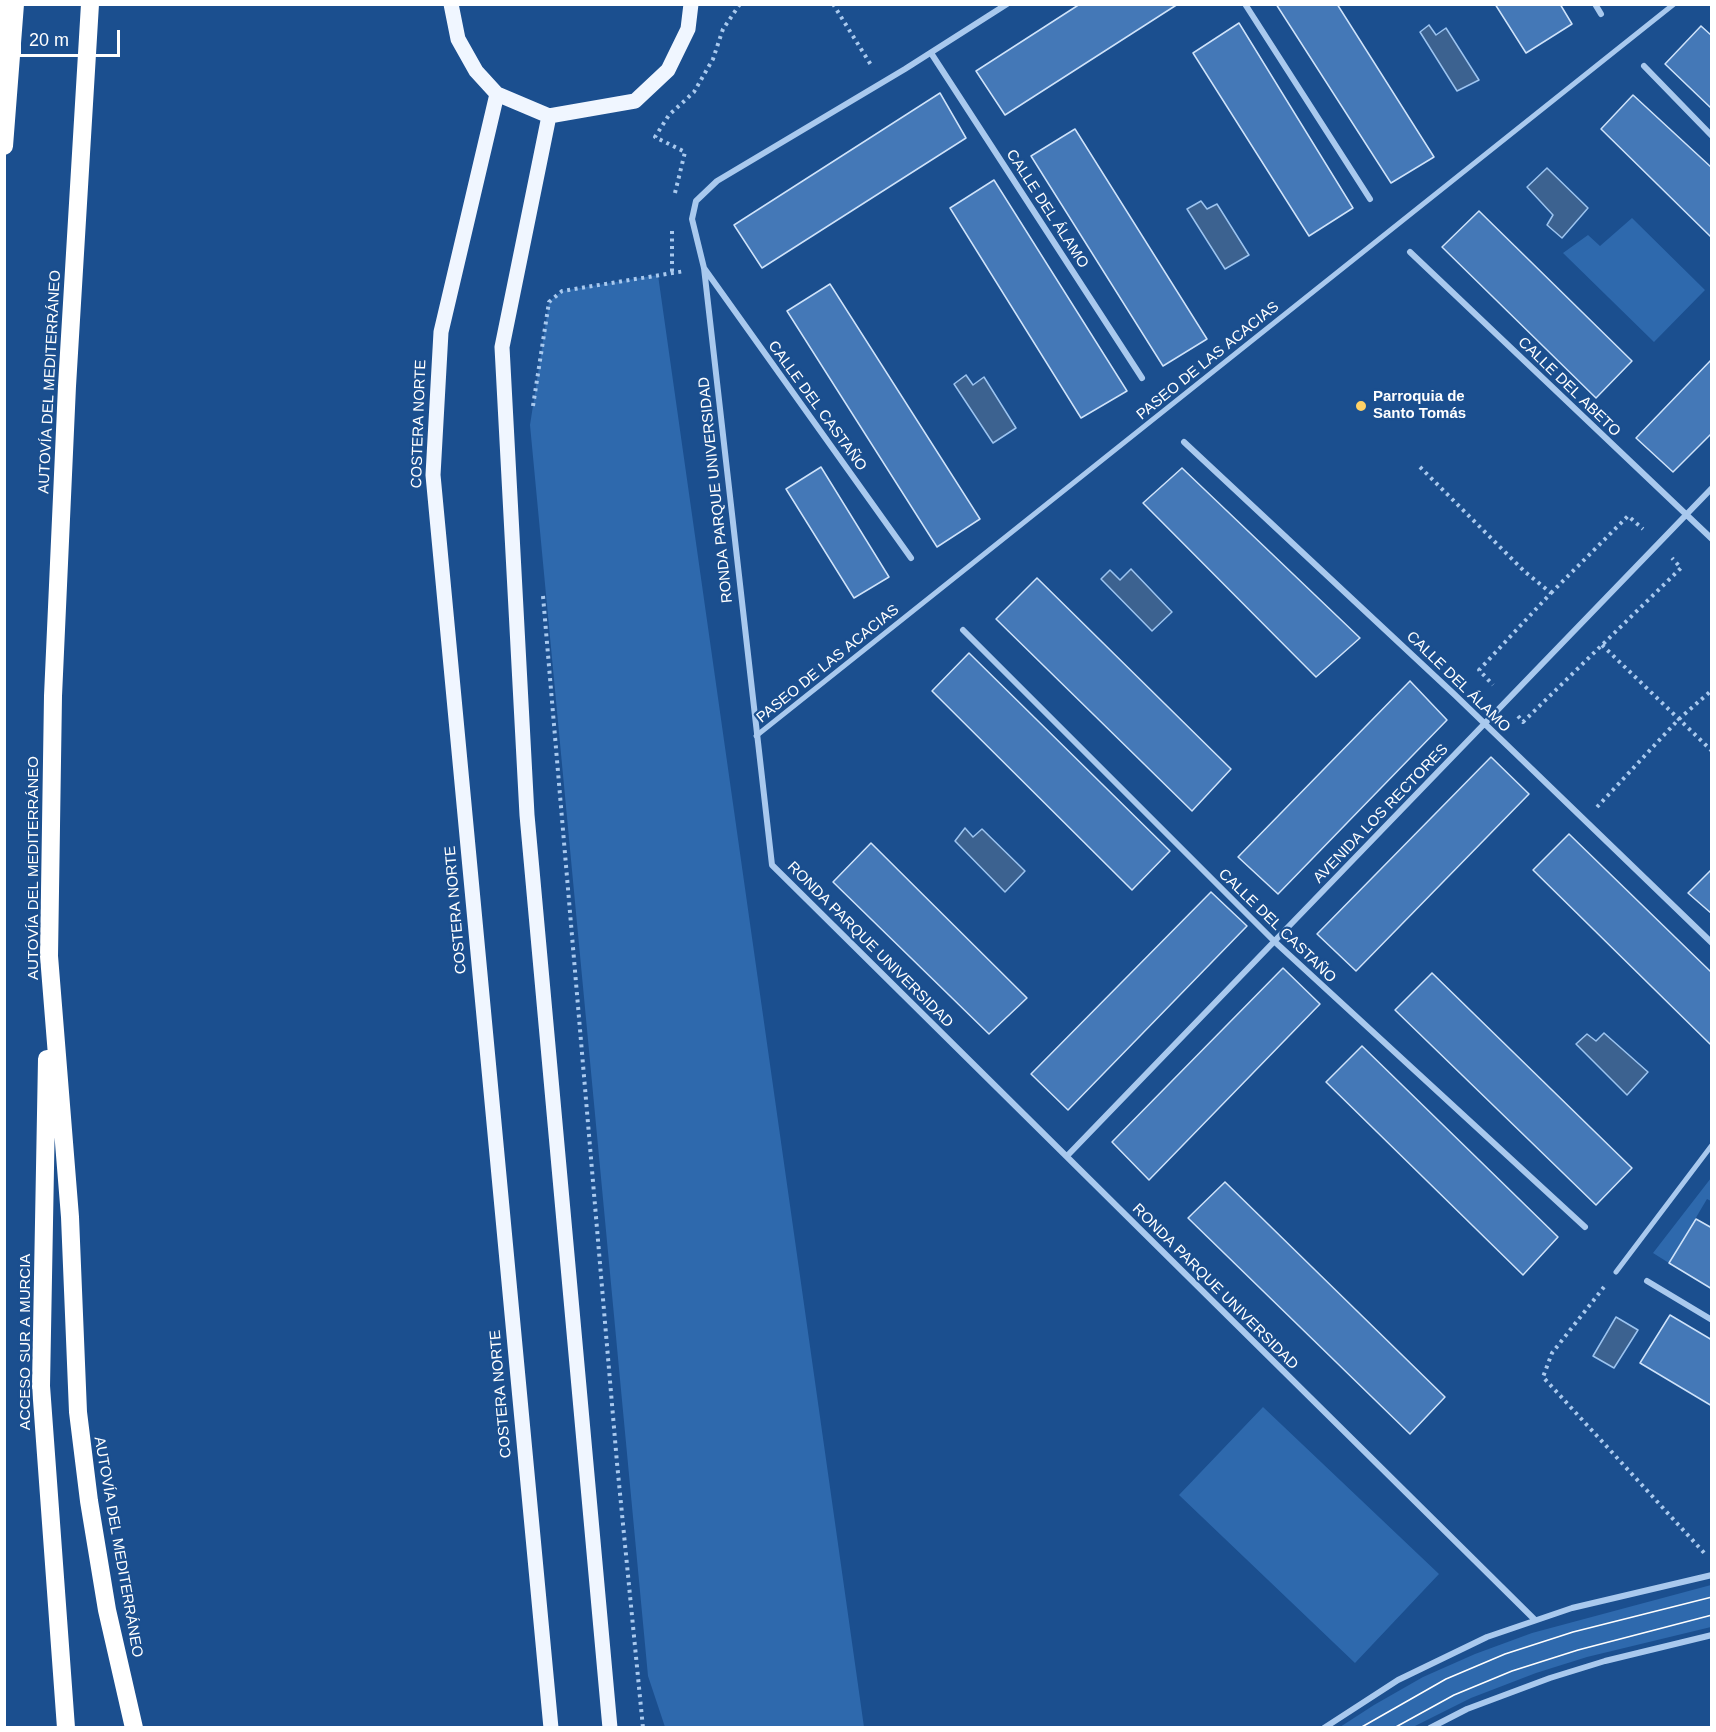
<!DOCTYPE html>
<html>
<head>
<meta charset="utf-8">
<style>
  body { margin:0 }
  #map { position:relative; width:1716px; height:1732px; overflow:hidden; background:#1b4f8f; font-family:Helvetica,sans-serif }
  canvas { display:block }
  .frame { position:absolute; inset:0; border:6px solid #fff; pointer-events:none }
  .scale { position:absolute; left:18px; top:30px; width:102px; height:27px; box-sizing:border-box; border:3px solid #fff; border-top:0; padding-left:8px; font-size:18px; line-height:21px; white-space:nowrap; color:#fff; -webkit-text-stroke:4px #1b4f8f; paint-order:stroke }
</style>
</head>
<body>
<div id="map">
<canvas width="1716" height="1732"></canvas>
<div class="frame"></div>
<div class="scale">20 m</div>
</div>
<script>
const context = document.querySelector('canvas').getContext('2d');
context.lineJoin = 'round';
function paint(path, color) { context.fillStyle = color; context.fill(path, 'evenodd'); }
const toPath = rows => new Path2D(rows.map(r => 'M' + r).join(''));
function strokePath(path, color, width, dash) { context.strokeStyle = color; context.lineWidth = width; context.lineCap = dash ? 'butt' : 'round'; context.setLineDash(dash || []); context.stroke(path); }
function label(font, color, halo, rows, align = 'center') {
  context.font = font + ' Helvetica,sans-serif'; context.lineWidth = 4.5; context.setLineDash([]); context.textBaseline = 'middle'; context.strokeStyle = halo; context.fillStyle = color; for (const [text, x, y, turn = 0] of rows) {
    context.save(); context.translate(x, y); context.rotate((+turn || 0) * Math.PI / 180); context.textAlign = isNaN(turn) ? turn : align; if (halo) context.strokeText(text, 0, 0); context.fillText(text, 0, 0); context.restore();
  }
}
const green = toPath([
  [1632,218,1705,290,1654,342,1563,253,1588,235,1600,246],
  [658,275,864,1727,665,1727,648,1676,530,425,549,302,562,291],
  [1711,1178,1711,1201,1707,1199,1669,1263,1653,1253],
  [1263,1407,1439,1574,1355,1663,1179,1495],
  [1711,1585,1711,1627,1587,1657,1536,1673,1471,1698,1413,1727,1340,1727,1374,1705,1423,1677,1475,1654,1532,1633]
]);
const water = toPath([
  [1429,25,1436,35,1446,28,1479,80,1457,91,1420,32,1429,25],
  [1547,168,1588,208,1562,238,1547,225,1553,215,1527,187,1547,168],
  [1201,201,1207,209,1217,204,1249,255,1225,269,1187,209,1201,201],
  [966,375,973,385,984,377,1016,428,993,443,954,384,966,375],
  [1131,569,1172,612,1152,631,1101,579,1110,570,1120,580,1131,569],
  [965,828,973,837,982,829,1025,871,1005,892,955,841,965,828],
  [1604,1033,1648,1072,1627,1095,1576,1044,1587,1034,1596,1041,1604,1033],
  [1616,1317,1638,1330,1614,1368,1593,1356,1616,1317]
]);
const building = toPath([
  [1080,4,1178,4,1005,115,976,71,1080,4],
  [1276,4,1337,4,1434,157,1391,183,1276,4],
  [1495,4,1560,4,1572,24,1526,53,1495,4],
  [1239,23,1353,208,1309,236,1193,53,1239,23],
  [1701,26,1712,36,1712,109,1665,64,1701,26],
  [940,93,966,138,762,268,734,225,940,93],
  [1633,95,1712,168,1712,238,1601,129,1633,95],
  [1075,129,1207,339,1163,366,1031,156,1075,129],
  [994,180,1127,391,1081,418,950,208,994,180],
  [1479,211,1632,361,1596,398,1442,247,1479,211],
  [830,284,980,519,937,547,787,311,830,284],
  [1712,359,1712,433,1673,472,1636,438,1712,359],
  [821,467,889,577,854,598,786,489,821,467],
  [1182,468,1360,638,1316,677,1143,503,1182,468],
  [1037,578,1231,769,1192,811,996,619,1037,578],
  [969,653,1170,851,1132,890,932,691,969,653],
  [1410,681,1447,720,1278,894,1238,857,1410,681],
  [1491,757,1529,794,1356,971,1317,934,1491,757],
  [1569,834,1712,973,1712,1042,1710,1044,1533,870,1569,834],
  [871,843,1027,998,989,1034,833,882,871,843],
  [1712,869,1712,914,1688,893,1712,869],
  [1211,892,1247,926,1068,1110,1031,1074,1211,892],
  [1283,968,1320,1004,1149,1180,1112,1142,1283,968],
  [1432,973,1632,1168,1596,1205,1395,1010,1432,973],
  [1362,1046,1558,1237,1523,1275,1326,1082,1362,1046],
  [1225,1182,1445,1397,1410,1434,1188,1218,1225,1182],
  [1696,1219,1712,1228,1712,1289,1669,1263,1696,1219],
  [1670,1315,1712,1340,1712,1406,1640,1363,1670,1315]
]);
const path = toPath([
  [833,4,871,65],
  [675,193,685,152,655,137,669,115,694,92,713,59,723,29,740,4],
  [672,231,672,273],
  [533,406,549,302,562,291,685,271],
  [1420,467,1524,571,1551,593,1479,670,1493,685],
  [1551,593,1628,516,1643,529],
  [543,596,617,1463,643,1728],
  [1602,645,1712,751],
  [1518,716,1523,722,1681,568,1672,558],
  [1597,807,1679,719,1712,690],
  [1604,1287,1552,1353,1543,1377,1707,1556]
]);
const pedestrian = toPath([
  [756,736,1674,4],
  [1616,1272,1712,1145]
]);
const minor = toPath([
  [1007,4,905,69,717,181,696,201,692,219,704,268,772,865,1535,1620],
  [1245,4,1370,199],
  [1595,4,1601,14],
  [931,53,1142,378],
  [1644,66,1712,136],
  [1410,252,1712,539],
  [704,268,911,558],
  [1184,442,1455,695,1712,943],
  [963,630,1274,941,1585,1227],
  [1067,1156,1712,488],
  [1647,1281,1712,1320],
  [1324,1728,1398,1680,1487,1637,1572,1608,1712,1575],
  [1430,1728,1467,1709,1550,1678,1605,1661,1712,1635]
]);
const primary = toPath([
  [451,4,458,39,476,71,497,94,549,116,635,101,668,70,688,29,691,4],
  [497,94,441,332,433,475,551,1728],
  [549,116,502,347,527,815,610,1728]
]);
const motorway = toPath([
  [90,4,67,386,53,696,49,956,70,1217,78,1412,89,1501,107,1610,134,1728],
  [4,146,15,4],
  [47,1059,41,1386,66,1728]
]);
const tram = toPath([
  [1360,1728,1446,1679,1505,1654,1573,1632,1712,1597],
  [1394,1728,1454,1695,1512,1671,1578,1650,1712,1615]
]);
const markers = [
  [1361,406,6,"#ffd166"]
];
const streetNames = [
  ["CALLE DEL ÁLAMO",1047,209,57],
  ["PASEO DE LAS ACACIAS",1208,361,-39],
  ["AUTOVÍA DEL MEDITERRÁNEO",50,382,-87],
  ["CALLE DEL ABETO",1569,387,44],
  ["CALLE DEL CASTAÑO",817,406,54],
  ["COSTERA NORTE",419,424,-88],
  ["RONDA PARQUE UNIVERSIDAD",716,490,-96],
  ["PASEO DE LAS ACACIAS",828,664,-39],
  ["CALLE DEL ÁLAMO",1458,682,44],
  ["AVENIDA LOS RECTORES",1381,814,-46],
  ["AUTOVÍA DEL MEDITERRÁNEO",34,868,-90],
  ["COSTERA NORTE",456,910,-95],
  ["CALLE DEL CASTAÑO",1277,926,44],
  ["RONDA PARQUE UNIVERSIDAD",870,945,45],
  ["RONDA PARQUE UNIVERSIDAD",1215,1287,45],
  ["ACCESO SUR A MURCIA",26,1342,-90],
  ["COSTERA NORTE",501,1394,-95],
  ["AUTOVÍA DEL MEDITERRÁNEO",118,1547,80]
];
const poiNames = [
  ["Parroquia de",1373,397],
  ["Santo Tomás",1373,414]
];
paint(green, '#2e69ad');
paint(water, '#3c6290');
strokePath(water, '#9cc4f0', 1.5);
paint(building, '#4478b7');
strokePath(building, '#cfe3fa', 1.5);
strokePath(path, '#a9c9ee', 4, [3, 4.5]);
strokePath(pedestrian, '#a9c9ee', 5);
strokePath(minor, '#a9c9ee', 6);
strokePath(primary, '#f0f6ff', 15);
strokePath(motorway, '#fff', 18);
strokePath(tram, '#fff', 1.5);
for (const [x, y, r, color] of markers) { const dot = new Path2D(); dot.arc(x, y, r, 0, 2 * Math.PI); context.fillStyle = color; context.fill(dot); strokePath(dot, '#1b4f8f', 2); }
label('15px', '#fff', '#1b4f8f', streetNames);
label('bold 15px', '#fff', '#1b4f8f', poiNames, 'left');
</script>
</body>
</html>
